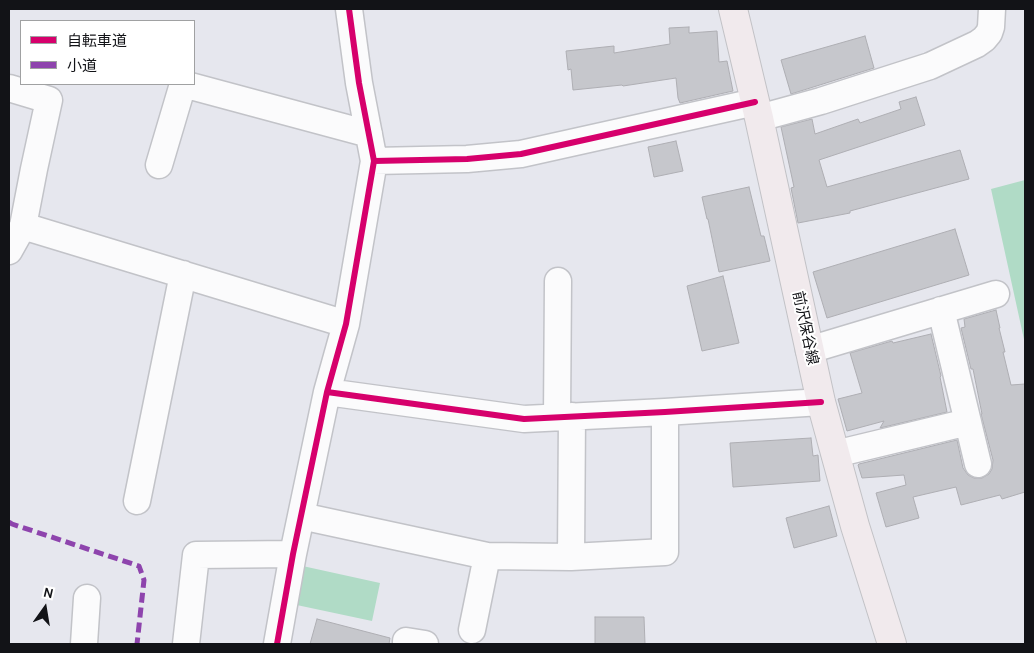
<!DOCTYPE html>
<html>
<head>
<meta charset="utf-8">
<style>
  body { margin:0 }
  #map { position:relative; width:1034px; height:653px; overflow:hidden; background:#e6e7ee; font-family:Karla,"Noto Sans JP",sans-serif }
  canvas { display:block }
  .frame { position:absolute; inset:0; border:10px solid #121317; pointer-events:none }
  .legend { position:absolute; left:20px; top:20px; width:175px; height:65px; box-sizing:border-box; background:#fff; border:1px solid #a0a1a2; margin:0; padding:6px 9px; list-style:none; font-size:15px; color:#121317 }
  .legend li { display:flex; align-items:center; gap:10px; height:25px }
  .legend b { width:25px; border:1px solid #a0a1a2 }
  .north { position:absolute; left:20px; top:583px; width:50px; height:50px; -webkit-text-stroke:4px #fff; paint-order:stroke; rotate:13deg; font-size:14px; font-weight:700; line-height:20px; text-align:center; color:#121317 }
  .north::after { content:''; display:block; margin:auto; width:18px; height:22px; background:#121317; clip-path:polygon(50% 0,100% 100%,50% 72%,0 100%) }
</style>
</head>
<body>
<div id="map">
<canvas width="1034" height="653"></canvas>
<div class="frame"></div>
<ul class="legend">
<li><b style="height:6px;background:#d6006c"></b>自転車道</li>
<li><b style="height:6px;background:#8e44ad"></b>小道</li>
</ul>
<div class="north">N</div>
</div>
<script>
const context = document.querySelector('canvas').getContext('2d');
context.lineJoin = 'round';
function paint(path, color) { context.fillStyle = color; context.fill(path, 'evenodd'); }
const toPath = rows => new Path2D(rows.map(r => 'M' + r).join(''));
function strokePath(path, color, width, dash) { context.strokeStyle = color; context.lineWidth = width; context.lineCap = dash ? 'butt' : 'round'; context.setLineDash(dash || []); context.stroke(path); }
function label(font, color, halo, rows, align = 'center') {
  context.font = font + ' Karla,"Noto Sans JP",sans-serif'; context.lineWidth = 4; context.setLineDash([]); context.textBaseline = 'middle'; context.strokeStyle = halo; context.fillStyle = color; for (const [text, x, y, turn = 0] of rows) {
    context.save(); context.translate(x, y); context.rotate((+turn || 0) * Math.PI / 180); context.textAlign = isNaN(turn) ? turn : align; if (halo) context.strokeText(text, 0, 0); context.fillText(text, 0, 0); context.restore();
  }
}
const green = toPath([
  [1025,180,1025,344,991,189],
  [298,565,380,583,372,621,292,604]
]);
const building = toPath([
  [689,27,689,33,717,31,719,62,727,61,733,91,680,103,678,98,676,78,623,86,622,85,573,90,571,69,568,70,566,51,614,46,614,53,670,44,669,28,689,27],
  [865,36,874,68,791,94,781,60,865,36],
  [916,97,925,125,819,160,827,187,960,150,969,179,850,211,850,213,798,223,791,188,794,187,781,127,812,119,815,134,858,119,860,123,901,109,899,102,916,97],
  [676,141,683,171,654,177,648,147,676,141],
  [749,187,761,236,764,236,770,261,719,272,708,219,707,219,702,197,749,187],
  [955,229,969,275,827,318,813,272,955,229],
  [723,276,739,343,702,351,687,286,723,276],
  [996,310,1000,328,999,328,1005,352,1003,352,1011,385,1025,384,1025,492,1002,499,1000,495,961,505,956,487,913,497,919,518,886,527,876,493,906,485,904,475,862,478,858,465,859,464,957,440,963,468,968,475,974,478,982,478,989,474,992,469,993,460,981,414,982,414,973,369,971,369,961,328,965,327,964,319,996,310],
  [931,334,941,376,940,377,947,412,880,428,884,421,847,431,838,399,862,393,850,353,892,341,893,343,931,334],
  [811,438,813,456,818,455,820,481,733,487,730,443,811,438],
  [829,506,837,536,794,548,786,518,829,506],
  [595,617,644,617,645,644,595,644,595,617],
  [317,619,390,638,389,644,310,644,317,619]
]);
const minor = toPath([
  [9,88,49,100,34,169,23,226,9,251],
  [759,118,821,101,930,66,977,44,984,39,989,33,991,27,992,9],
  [374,161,467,159,521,154,755,102],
  [159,165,183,84,369,134],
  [23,226,346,324],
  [941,310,978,464],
  [809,350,996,294],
  [327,392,524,419,665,412,821,402],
  [572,416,571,557,665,552,665,412],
  [557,417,558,281],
  [835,454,968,422],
  [137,501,183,274],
  [301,516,487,556,571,557],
  [472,630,487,556],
  [84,644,87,598],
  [186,644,196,555,293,554],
  [277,644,293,554,327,392,346,324,374,161,359,83,349,9],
  [406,644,406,641,425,644]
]);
const major = toPath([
  [733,9,759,118,821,402,855,526,892,644]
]);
const quiet = toPath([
  [9,522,12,524,139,566,144,580,137,644]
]);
const cycleway = toPath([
  [374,161,467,159,521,154,755,102],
  [327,392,524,419,665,412,821,402],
  [277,644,293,554,327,392,346,324,374,161,359,83,349,9]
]);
const streetNames = [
  ["前沢保谷線",805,328,78]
];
paint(green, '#b0dbc6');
paint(building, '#c6c7cc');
strokePath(building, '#aeaeb3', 1);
strokePath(minor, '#c2c3c8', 29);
strokePath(major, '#c2c2c6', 30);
strokePath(minor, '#fbfbfc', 26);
strokePath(major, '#f1eaed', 28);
strokePath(quiet, '#8e44ad', 5, [10, 5]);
strokePath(cycleway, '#d6006c', 6);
label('15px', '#121317', '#fff', streetNames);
</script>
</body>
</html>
